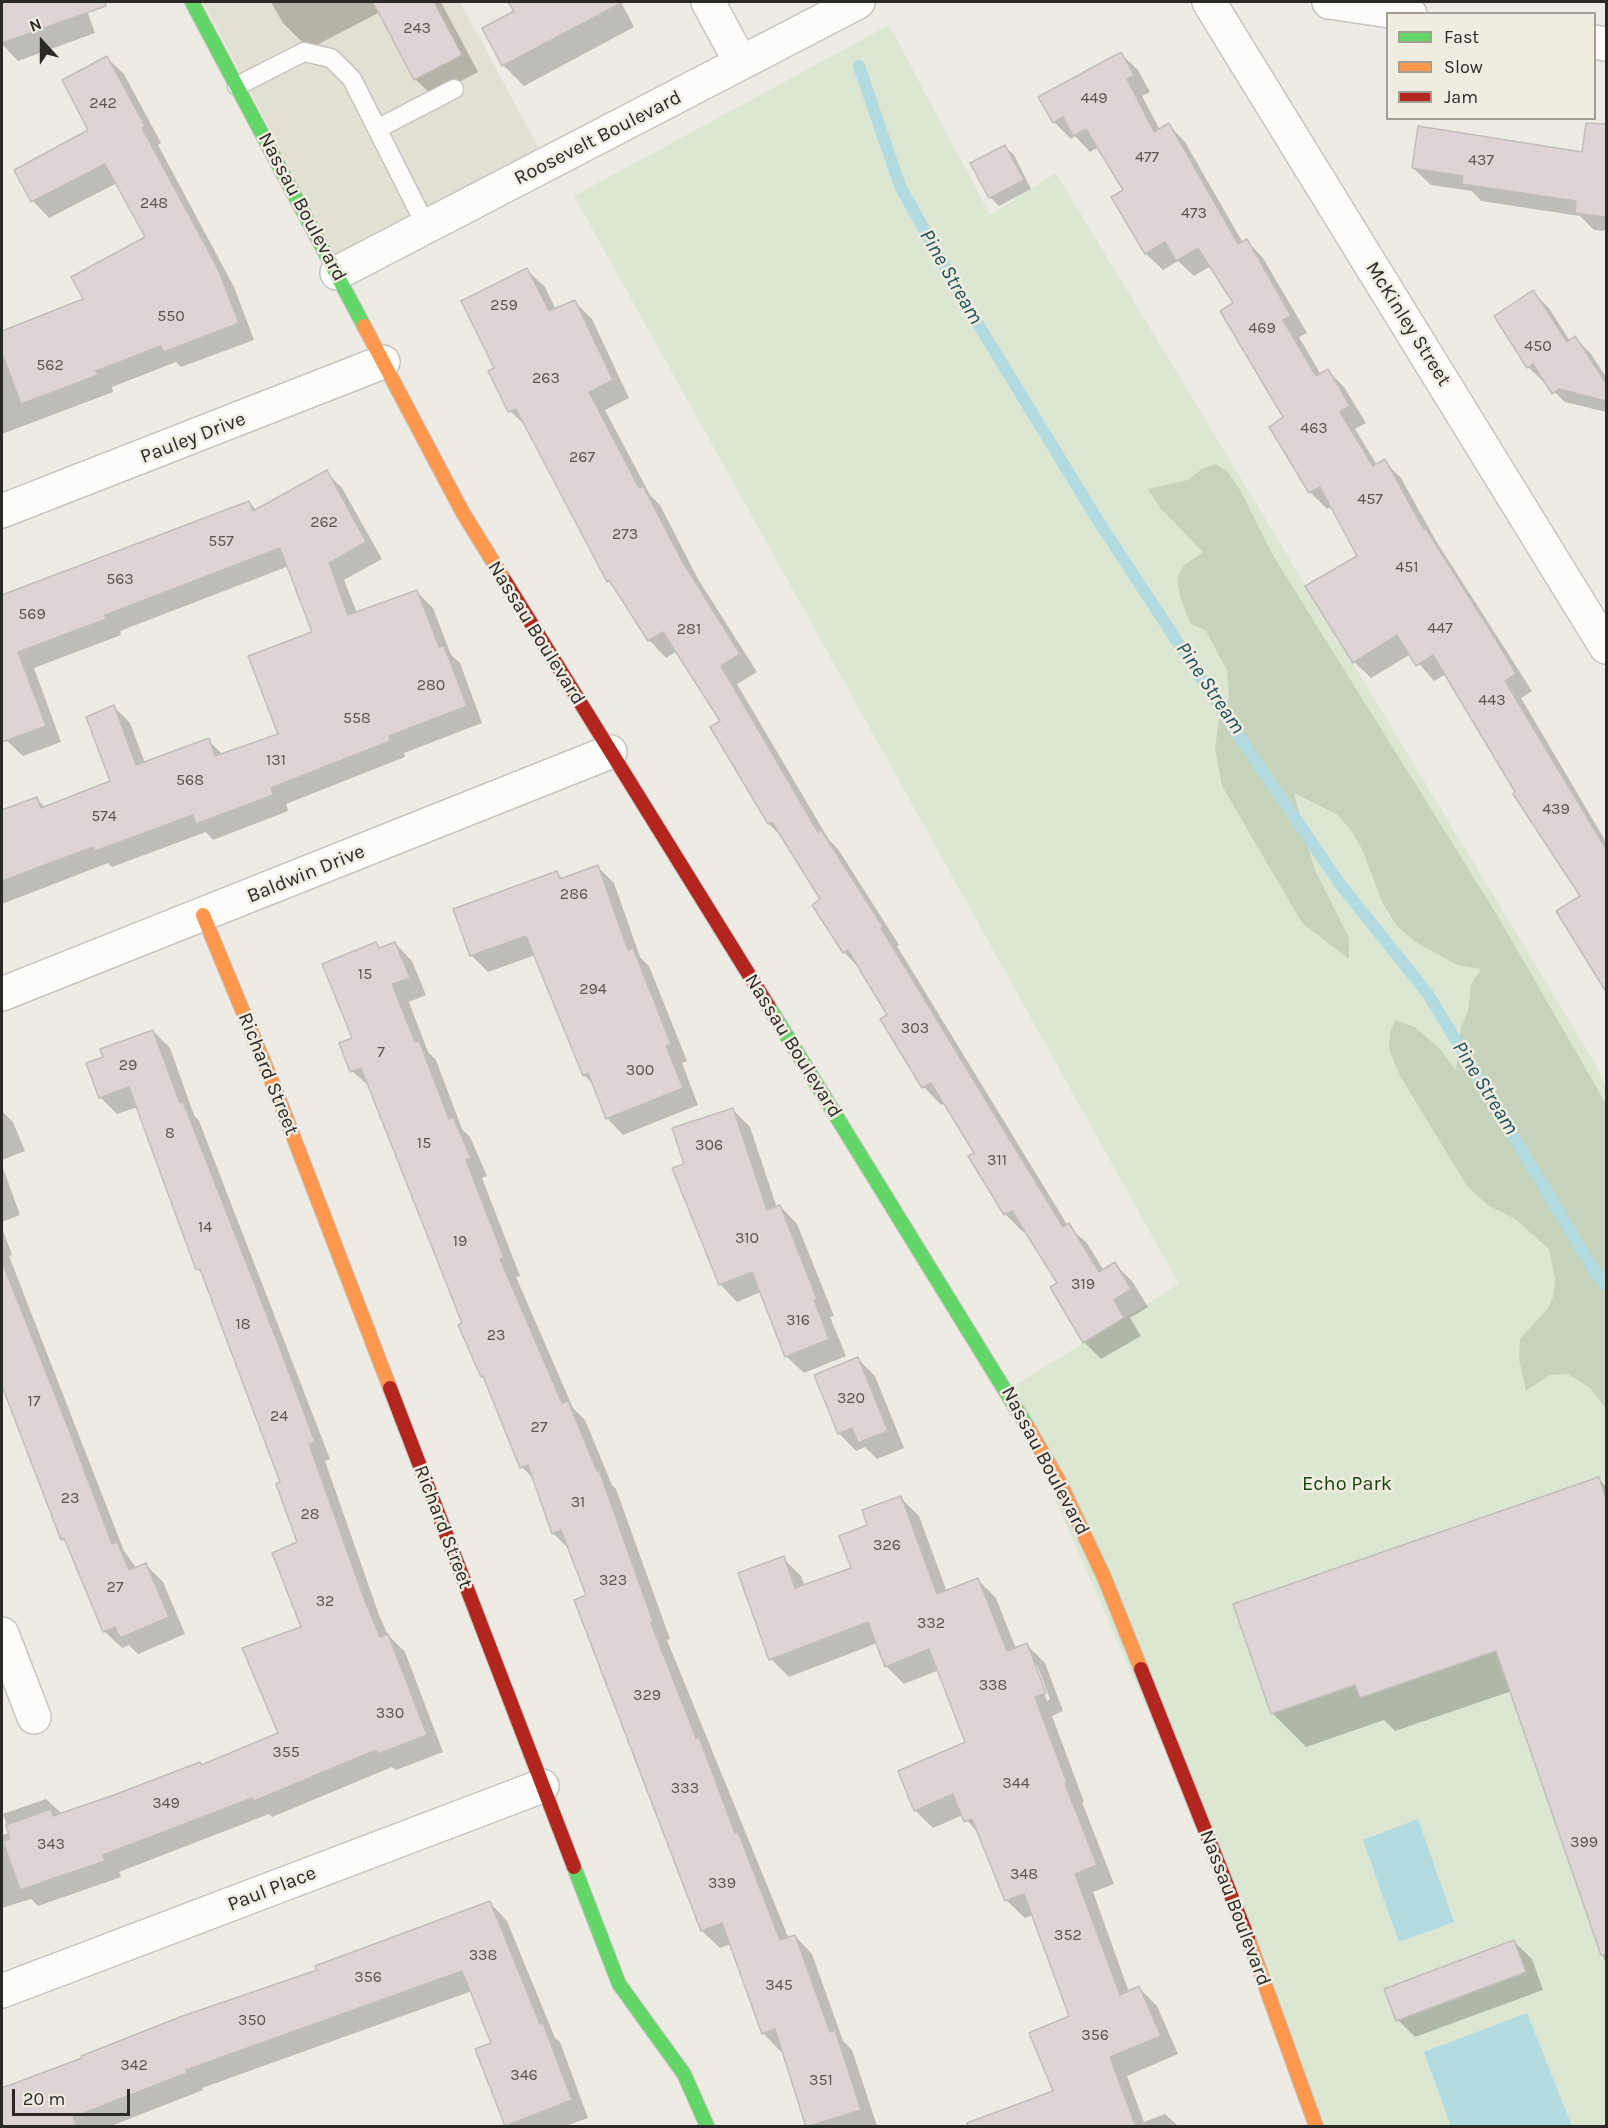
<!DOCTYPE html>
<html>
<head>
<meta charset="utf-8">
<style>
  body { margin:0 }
  #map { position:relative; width:1608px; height:2128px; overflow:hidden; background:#eeebe4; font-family:Karla,sans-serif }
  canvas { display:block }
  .frame { position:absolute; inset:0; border:3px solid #2b2925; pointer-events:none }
  .legend { position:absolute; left:1386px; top:12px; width:210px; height:108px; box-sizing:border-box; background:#f1ece1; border:2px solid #a29e96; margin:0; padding:8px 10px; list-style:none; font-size:18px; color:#2b2925 }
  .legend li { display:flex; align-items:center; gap:12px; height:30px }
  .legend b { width:30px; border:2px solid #a29e96 }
  .north { position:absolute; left:12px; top:12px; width:60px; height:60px; -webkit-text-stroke:4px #f1ece1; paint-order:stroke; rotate:339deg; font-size:16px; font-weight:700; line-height:24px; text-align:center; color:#2b2925 }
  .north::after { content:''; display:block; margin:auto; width:21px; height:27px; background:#2b2925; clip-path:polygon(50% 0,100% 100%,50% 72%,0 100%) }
  .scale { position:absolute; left:12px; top:2089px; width:118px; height:27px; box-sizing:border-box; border:3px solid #2b2925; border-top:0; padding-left:8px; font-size:18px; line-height:21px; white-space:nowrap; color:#2b2925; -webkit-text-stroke:4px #f1ece1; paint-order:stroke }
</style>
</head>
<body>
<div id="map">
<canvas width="1608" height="2128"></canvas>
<div class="frame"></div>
<ul class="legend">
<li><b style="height:8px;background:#63d668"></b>Fast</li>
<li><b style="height:8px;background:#ff974d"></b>Slow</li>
<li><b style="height:8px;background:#b3261e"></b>Jam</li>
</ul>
<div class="north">N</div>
<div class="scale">20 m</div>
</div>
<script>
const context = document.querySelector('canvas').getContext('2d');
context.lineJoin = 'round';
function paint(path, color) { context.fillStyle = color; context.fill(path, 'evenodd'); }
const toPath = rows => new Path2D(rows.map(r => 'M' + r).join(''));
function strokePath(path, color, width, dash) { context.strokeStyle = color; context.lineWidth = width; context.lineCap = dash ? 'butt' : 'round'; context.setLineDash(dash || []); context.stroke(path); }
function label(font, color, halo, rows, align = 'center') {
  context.font = font + ' Karla,sans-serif'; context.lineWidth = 5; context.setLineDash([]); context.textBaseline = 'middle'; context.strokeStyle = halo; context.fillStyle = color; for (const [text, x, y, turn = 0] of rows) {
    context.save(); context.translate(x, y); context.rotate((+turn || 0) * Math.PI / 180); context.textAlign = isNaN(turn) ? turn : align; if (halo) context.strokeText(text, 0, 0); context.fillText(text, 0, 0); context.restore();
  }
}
const built = toPath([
  [203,2,460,2,541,152,340,262]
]);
const green = toPath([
  [889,25,990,215,1056,173,1595,1063,1606,1087,1606,2126,1316,2126,1248,1938,1007,1390,1179,1284,574,196]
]);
const forest = toPath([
  [1215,464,1227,471,1240,490,1274,557,1500,920,1606,1104,1606,1409,1590,1388,1568,1374,1550,1375,1526,1391,1519,1359,1520,1339,1548,1308,1553,1297,1555,1279,1549,1249,1515,1219,1489,1206,1467,1186,1400,1076,1389,1049,1390,1032,1396,1020,1415,1027,1439,1048,1456,1070,1461,1027,1468,1011,1471,984,1481,969,1457,965,1414,941,1397,926,1383,904,1362,849,1352,832,1338,815,1294,793,1314,868,1349,938,1349,959,1302,923,1222,786,1215,749,1219,720,1229,697,1227,670,1206,631,1190,623,1180,597,1177,578,1184,565,1203,552,1162,510,1148,489,1188,480,1202,469]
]);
const water = toPath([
  [1418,1819,1454,1922,1399,1942,1363,1840],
  [1527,2013,1572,2126,1451,2126,1424,2052]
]);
const shadow = toPath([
  [2,2,84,2,95,33,18,61,2,44],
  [271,2,441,2,478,72,433,96,415,79,380,12,309,49,283,23],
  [510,2,621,2,634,27,524,86,503,65,516,12],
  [1121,54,1138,70,1150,92,1142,96,1160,130,1169,125,1185,142,1243,243,1247,241,1263,258,1307,333,1299,337,1321,375,1328,371,1344,387,1366,423,1355,429,1377,465,1384,461,1401,478,1436,541,1532,691,1521,698,1606,842,1606,990,1559,911,1582,897,1446,674,1434,681,1411,654,1371,678,1354,662,1359,556,1332,506,1327,509,1310,492,1285,418,1235,303,1211,266,1194,276,1178,261,1163,270,1146,254,1113,197,1125,191,1099,147,1090,152,1075,136,1071,139,1054,122,1040,97],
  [107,58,124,74,161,143,158,145,234,287,254,340,181,367,176,362,112,387,113,392,2,434,2,333,85,299,147,238,117,183,49,218,33,201,16,171,90,130],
  [1005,147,1014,155,1031,189,999,206,990,197,972,164],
  [1545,149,1606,156,1606,231,1594,230,1580,216,1481,201,1472,191,1431,185,1413,168],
  [527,270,545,287,556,310,575,302,592,319,629,398,605,410,650,495,660,505,698,579,757,672,737,684,829,840,838,849,899,945,897,946,1068,1226,1087,1243,1104,1271,1115,1264,1132,1281,1148,1307,1130,1318,1141,1336,1101,1359,1084,1342,1059,1284,1026,1230,1023,1232,1006,1215,970,1157,976,1153,945,1102,941,1105,924,1087,882,1019,889,1015,861,970,844,952,822,899,782,837,769,824,712,727,722,722,677,651,666,658,649,640,616,589,608,581,528,428,510,411,496,369],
  [1533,292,1549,308,1570,341,1575,338,1591,354,1606,377,1606,412,1565,402,1528,367],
  [326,472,342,488,382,559,344,580,357,613,417,592,433,608,451,655,460,663,482,723,404,753,405,757,286,804,288,811,213,840,206,832,112,867,108,863,2,904,2,811,36,798,45,807,112,782,114,707,130,723,145,763,208,740,223,755,280,735,314,633,289,566,120,631,121,635,34,668,61,742,23,756,6,740,2,727,2,596,249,502,257,511],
  [597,866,614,883,640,957,649,966,687,1061,682,1063,698,1105,623,1135,607,1118,594,1085,584,1075,535,955,488,972,472,956,455,910,557,873,563,879],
  [395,943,412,961,426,995,409,1002,428,1052,436,1060,462,1129,470,1137,487,1176,482,1178,520,1276,516,1277,573,1408,585,1420,612,1485,616,1489,670,1639,667,1640,789,1939,795,1936,812,1954,843,2041,852,2050,877,2126,808,2126,783,2050,780,2051,763,2033,731,1944,720,1948,702,1931,576,1601,588,1596,570,1550,553,1533,535,1480,522,1467,487,1381,482,1376,464,1324,371,1088,352,1071,354,1039,376,944,381,949],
  [153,1031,170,1048,194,1115,199,1121,330,1459,325,1461,379,1615,388,1635,405,1652,443,1752,396,1770,392,1767,272,1817,269,1814,119,1872,121,1877,38,1906,31,1899,2,1908,2,1835,10,1833,3,1814,46,1799,62,1814,202,1766,280,1734,303,1628,299,1543,282,1483,204,1276,198,1269,138,1107,117,1114,100,1097,105,1058],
  [732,1109,750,1127,777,1208,780,1206,797,1224,834,1316,830,1317,846,1356,804,1373,786,1356,761,1292,737,1302,720,1284,686,1165],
  [2,1111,13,1122,25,1151,2,1160],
  [2,1165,20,1215,2,1222],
  [2,1228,12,1255,9,1256,124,1551,137,1569,146,1565,163,1582,185,1634,138,1654,129,1645,122,1648,104,1631,69,1546,62,1539,2,1383],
  [857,1358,875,1376,904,1448,877,1459,865,1447,856,1451,839,1433],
  [1599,1479,1606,1487,1606,1965,1512,1691,1395,1731,1384,1720,1306,1747,1272,1713],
  [901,1498,919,1516,947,1592,978,1580,996,1598,1016,1649,1027,1645,1045,1663,1063,1711,1052,1716,1084,1802,1082,1802,1114,1884,1093,1892,1129,1992,1139,1988,1157,2006,1178,2054,1127,2076,1144,2122,1165,2114,1178,2126,1027,2126,1055,2092,1071,2017,1033,1915,1025,1918,1006,1900,980,1836,963,1815,933,1828,915,1810,967,1743,939,1670,904,1684,886,1666,877,1643,789,1677,771,1659,783,1558,801,1576,805,1586,853,1569,869,1526],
  [1034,1665,1037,1665,1050,1699,1047,1701],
  [490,1903,507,1921,555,2038,560,2042,588,2118,565,2126,506,2125,493,2044,472,1991,202,2088,203,2090,111,2126,2,2126,2,2090,319,1971],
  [1514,1942,1532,1959,1543,1990,1415,2037,1398,2020]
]);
const stream = toPath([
  [859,66,900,186,964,301,1097,519,1239,736,1340,884,1428,994,1595,1272,1606,1285]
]);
const building = toPath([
  [2,2,105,2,106,6,2,43,2,2],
  [373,2,434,2,462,55,414,80,373,2],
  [508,2,623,2,502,66,482,28,514,11,508,2],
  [1121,52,1134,75,1127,79,1154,132,1169,123,1238,244,1247,239,1291,316,1283,320,1316,376,1328,369,1350,406,1340,412,1373,466,1385,459,1424,530,1426,529,1498,643,1516,674,1505,681,1606,849,1606,992,1556,911,1580,896,1513,794,1515,792,1433,655,1416,666,1397,635,1353,663,1305,586,1357,556,1320,487,1309,493,1269,427,1283,417,1220,311,1233,303,1198,248,1176,261,1165,242,1145,254,1111,197,1123,190,1086,129,1073,136,1063,117,1053,123,1038,97,1121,52],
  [107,56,145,126,142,128,218,269,239,323,164,352,161,346,96,371,98,375,21,404,2,353,2,331,83,299,71,277,145,237,105,164,31,202,14,170,88,130,62,80,107,56],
  [1586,123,1606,124,1606,217,1575,213,1576,201,1462,184,1463,176,1412,168,1418,126,1582,152,1586,123],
  [1005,145,1024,180,989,198,970,163,1005,145],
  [527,268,549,311,575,300,613,380,589,392,639,488,643,486,681,559,740,654,721,666,818,832,821,830,883,927,881,928,1063,1227,1069,1223,1099,1272,1115,1262,1131,1289,1114,1300,1124,1318,1083,1343,1050,1287,1057,1283,1012,1211,1004,1215,968,1156,974,1153,931,1083,922,1088,880,1019,887,1015,848,950,843,953,812,905,820,899,772,822,768,824,710,727,720,721,663,632,648,641,609,580,607,582,516,409,508,412,488,371,494,368,461,301,527,268],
  [1533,290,1567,342,1575,336,1606,383,1606,401,1559,389,1552,394,1533,364,1527,368,1494,316,1533,290],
  [327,470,366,542,329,563,348,615,417,590,439,647,444,646,467,706,389,736,390,741,271,788,273,795,196,824,193,815,95,851,93,847,2,881,2,810,37,797,41,808,110,781,86,717,114,705,136,765,209,738,215,756,278,734,248,656,312,632,280,548,105,615,106,619,18,652,46,726,2,742,2,595,249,501,253,511,327,470],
  [598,865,628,950,633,948,671,1044,666,1046,683,1088,606,1119,588,1073,583,1076,526,936,470,956,453,909,557,871,560,879,598,865],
  [376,942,379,948,395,942,410,978,392,984,415,1042,419,1041,449,1119,453,1117,471,1158,466,1160,504,1258,500,1259,562,1403,568,1401,597,1471,599,1470,653,1622,651,1623,696,1738,699,1737,735,1833,738,1832,780,1940,795,1935,830,2032,835,2030,861,2110,806,2127,775,2029,762,2034,722,1923,701,1931,574,1600,586,1595,561,1530,552,1534,528,1465,520,1468,483,1376,481,1377,458,1325,462,1323,361,1068,350,1072,339,1043,352,1038,322,964,376,942],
  [153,1030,180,1103,183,1102,279,1346,315,1442,309,1444,363,1596,380,1637,388,1634,427,1735,378,1754,376,1750,254,1801,252,1798,103,1855,105,1861,20,1890,3,1841,10,1839,6,1825,51,1809,53,1816,114,1795,200,1762,201,1765,278,1733,242,1648,301,1627,272,1553,297,1542,276,1484,280,1482,200,1269,196,1270,129,1087,99,1098,86,1063,103,1057,100,1049,153,1030],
  [733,1108,767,1210,780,1205,817,1299,814,1300,829,1339,785,1357,752,1272,719,1285,672,1168,684,1164,672,1128,733,1108],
  [4,1267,67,1425,112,1544,117,1542,129,1570,146,1563,169,1617,120,1638,115,1627,103,1632,64,1538,61,1540,2,1386,2,1268,4,1267],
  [858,1357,888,1431,858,1443,852,1428,838,1434,814,1375,858,1357],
  [1599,1477,1606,1499,1606,1954,1601,1955,1496,1651,1360,1698,1355,1685,1271,1714,1233,1604,1599,1477],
  [901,1496,937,1594,978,1578,1007,1651,1027,1643,1046,1693,1035,1697,1067,1783,1065,1784,1097,1865,1075,1874,1120,1995,1139,1986,1161,2036,1110,2057,1136,2127,967,2127,967,2123,1053,2091,1029,2033,1069,2016,1024,1894,1005,1901,972,1819,964,1822,953,1794,914,1811,898,1771,965,1742,929,1649,885,1667,868,1622,769,1660,753,1615,738,1573,784,1556,795,1588,851,1568,839,1536,867,1525,862,1510,901,1496],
  [490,1901,540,2024,543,2023,572,2100,505,2126,475,2049,491,2043,462,1971,186,2070,187,2073,73,2117,77,2127,2,2127,2,2088,82,2058,81,2056,180,2017,317,1970,315,1966,490,1901],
  [1514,1940,1526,1972,1396,2021,1384,1989,1514,1940]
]);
const lane = toPath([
  [237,86,304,52,331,58,352,79,426,226],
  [377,129,454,89]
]);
const street = toPath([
  [708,2,741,63],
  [1209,2,1606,647],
  [1329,2,1410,14],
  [1594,42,1606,44],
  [337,273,858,2],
  [2,511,383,362],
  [2,994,610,752],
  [2,1634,34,1717],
  [2,1991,542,1786]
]);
const fast = toPath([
  [192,2,364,326],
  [769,1007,1027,1426],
  [574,1867,619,1984,684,2074,707,2126]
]);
const slow = toPath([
  [364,326,463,513,505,581],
  [203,915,277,1094,390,1388],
  [1027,1426,1059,1481,1104,1577,1141,1669],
  [1248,1938,1316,2126]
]);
const jam = toPath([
  [505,581,769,1007],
  [390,1388,574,1867],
  [1141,1669,1248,1938]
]);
const numberNames = [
  ["243",417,28],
  ["449",1094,98],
  ["242",103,103],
  ["477",1147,157],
  ["437",1481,160],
  ["248",154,203],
  ["473",1194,213],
  ["259",504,305],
  ["550",171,316],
  ["469",1262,328],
  ["450",1538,346],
  ["562",50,365],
  ["263",546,378],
  ["463",1314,428],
  ["267",582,457],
  ["457",1370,499],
  ["262",324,522],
  ["273",625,534],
  ["557",221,541],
  ["451",1407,567],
  ["563",120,579],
  ["569",32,614],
  ["447",1440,628],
  ["281",689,629],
  ["280",431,685],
  ["443",1492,700],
  ["558",357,718],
  ["131",276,760],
  ["568",190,780],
  ["439",1556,809],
  ["574",104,816],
  ["286",574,894],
  ["15",365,974],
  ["294",593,989],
  ["303",915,1028],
  ["7",381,1052],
  ["29",128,1065],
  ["300",640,1070],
  ["8",170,1133],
  ["15",424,1143],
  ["306",709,1145],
  ["311",997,1160],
  ["14",205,1227],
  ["310",747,1238],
  ["19",460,1241],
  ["319",1083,1284],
  ["316",798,1320],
  ["18",243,1324],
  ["23",496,1335],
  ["320",851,1398],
  ["17",34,1401],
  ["24",279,1416],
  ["27",539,1427],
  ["23",70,1498],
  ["31",578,1502],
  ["28",310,1514],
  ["326",887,1545],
  ["323",613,1580],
  ["27",115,1587],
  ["32",325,1601],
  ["332",931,1623],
  ["338",993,1685],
  ["329",647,1695],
  ["330",390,1713],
  ["355",286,1752],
  ["344",1016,1783],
  ["333",685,1788],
  ["349",166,1803],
  ["399",1584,1842],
  ["343",51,1844],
  ["348",1024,1874],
  ["339",722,1883],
  ["352",1068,1935],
  ["338",483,1955],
  ["356",368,1977],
  ["345",779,1985],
  ["350",252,2020],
  ["356",1095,2035],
  ["342",134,2065],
  ["346",524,2075],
  ["351",821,2080]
];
const streetNames = [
  ["Roosevelt Boulevard",598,138,-27],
  ["Nassau Boulevard",302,207,62],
  ["McKinley Street",1408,324,58],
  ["Pauley Drive",193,438,-21],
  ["Nassau Boulevard",536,633,58],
  ["Baldwin Drive",306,874,-22],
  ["Nassau Boulevard",793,1046,58],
  ["Richard Street",268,1074,68],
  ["Nassau Boulevard",1045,1461,62],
  ["Richard Street",443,1527,69],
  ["Paul Place",272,1889,-21],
  ["Nassau Boulevard",1235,1908,69]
];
const parkNames = [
  ["Echo Park",1347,1484]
];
const waterNames = [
  ["Pine Stream",951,277,60],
  ["Pine Stream",1210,688,56],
  ["Pine Stream",1485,1088,58]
];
paint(built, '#e4dfd3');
paint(green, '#dbe7d2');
paint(forest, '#c4d3ba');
paint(water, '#b1dbe1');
paint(shadow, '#0003');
strokePath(stream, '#b1dbe1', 12);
paint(building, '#dfd4d5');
strokePath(building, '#c1bdbb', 1.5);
strokePath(lane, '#c6c4bf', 21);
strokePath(street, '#c6c4bf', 36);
strokePath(fast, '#c6c4bf', 16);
strokePath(slow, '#c6c4bf', 16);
strokePath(jam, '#c6c4bf', 16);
strokePath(lane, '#fcfcfb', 18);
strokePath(street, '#fcfcfb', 33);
strokePath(fast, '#63d668', 14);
strokePath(slow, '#ff974d', 14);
strokePath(jam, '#b3261e', 14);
label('16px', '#595552', null, numberNames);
label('20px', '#2b2925', '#f1ece1', streetNames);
label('20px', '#1b430b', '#f1ece1', parkNames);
label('italic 21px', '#1c515a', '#f1ece1', waterNames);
</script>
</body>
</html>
